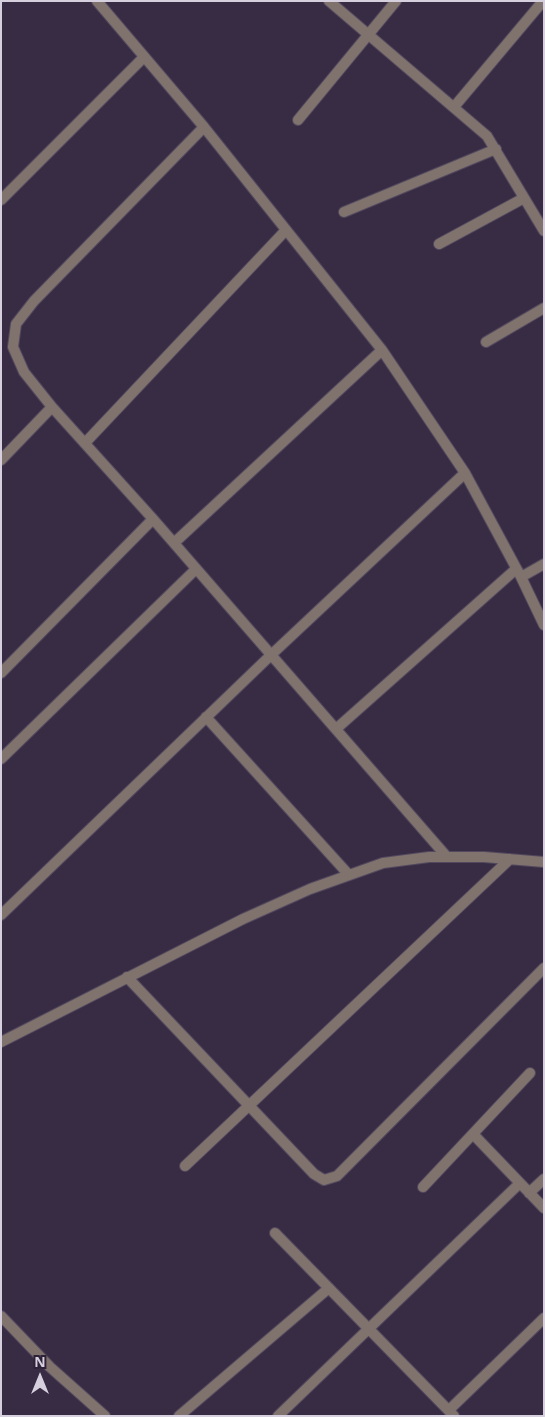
<!DOCTYPE html>
<html>
<head>
<meta charset="utf-8">
<style>
  body { margin:0 }
  #map { position:relative; width:545px; height:1417px; overflow:hidden; background:#372c43; font-family:"Open Sans",sans-serif }
  canvas { display:block }
  .frame { position:absolute; inset:0; border:2px solid #d5cfde; pointer-events:none }
  .north { position:absolute; left:15px; top:1352px; width:50px; height:50px; -webkit-text-stroke:4px #2d2238; paint-order:stroke; rotate:0deg; font-size:14px; font-weight:700; line-height:20px; text-align:center; color:#d5cfde }
  .north::after { content:''; display:block; margin:auto; width:18px; height:22px; background:#d5cfde; clip-path:polygon(50% 0,100% 100%,50% 72%,0 100%) }
</style>
</head>
<body>
<div id="map">
<canvas width="545" height="1417"></canvas>
<div class="frame"></div>
<div class="north">N</div>
</div>
<script>
const context = document.querySelector('canvas').getContext('2d');
context.lineJoin = 'round';
const toPath = rows => new Path2D(rows.map(r => 'M' + r).join(''));
function strokePath(path, color, width, dash) { context.strokeStyle = color; context.lineWidth = width; context.lineCap = dash ? 'butt' : 'round'; context.setLineDash(dash || []); context.stroke(path); }
const street = toPath([
  [97,1,204,127,382,350,465,473,521,577,544,625],
  [329,1,487,136,544,231],
  [454,107,543,1],
  [298,120,396,1],
  [204,127,34,301,16,324,13,347,24,372,52,407,153,519,447,857],
  [1,200,144,57],
  [344,212,496,149],
  [439,244,524,198],
  [486,342,544,308],
  [85,443,286,230],
  [1,460,52,407],
  [174,543,382,350],
  [521,577,544,564],
  [1,673,153,519],
  [206,717,349,875],
  [336,729,516,569],
  [1,759,196,569],
  [1,915,271,655,465,473],
  [127,977,314,1174,324,1180,337,1176,544,968],
  [1,1042,243,919,310,889,383,863,429,857,484,857,544,862],
  [473,1134,544,1208],
  [185,1166,510,859],
  [423,1187,530,1073],
  [529,1193,544,1179],
  [275,1233,454,1416],
  [1,1316,50,1367,105,1416],
  [449,1410,544,1318],
  [179,1416,329,1288],
  [278,1416,520,1183]
]);
strokePath(street, '#53495f', 12);
strokePath(street, '#80726d', 10);
</script>
</body>
</html>
